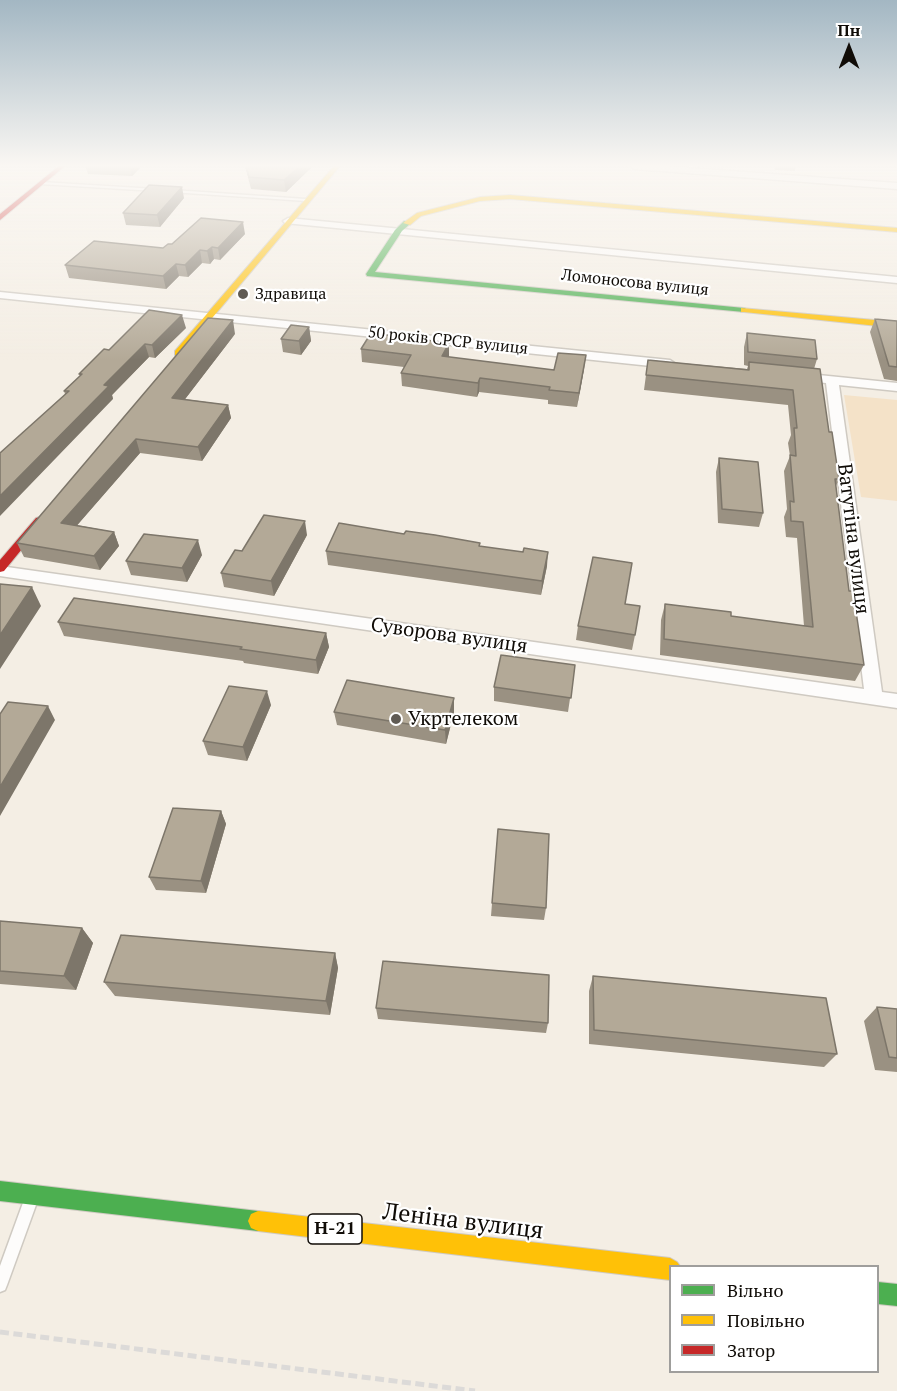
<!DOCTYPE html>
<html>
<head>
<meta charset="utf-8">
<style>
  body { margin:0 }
  #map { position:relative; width:897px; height:1391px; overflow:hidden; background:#f4eee4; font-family:"PT Serif",serif }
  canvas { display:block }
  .legend { position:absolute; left:669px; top:1265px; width:210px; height:108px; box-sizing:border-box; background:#fff; border:2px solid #9f9e9c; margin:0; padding:8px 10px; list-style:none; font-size:18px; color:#100c07 }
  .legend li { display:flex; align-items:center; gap:12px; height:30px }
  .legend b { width:30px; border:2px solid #9f9e9c }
  .north { position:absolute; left:819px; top:18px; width:60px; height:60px; -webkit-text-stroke:4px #fff; paint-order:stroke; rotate:0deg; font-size:16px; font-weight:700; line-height:24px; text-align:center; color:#100c07 }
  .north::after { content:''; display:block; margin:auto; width:21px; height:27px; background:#100c07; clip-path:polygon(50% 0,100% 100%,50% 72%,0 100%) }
</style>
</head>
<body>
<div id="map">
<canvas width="897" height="1391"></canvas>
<ul class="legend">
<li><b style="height:8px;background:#4caf50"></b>Вільно</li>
<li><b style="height:8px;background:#ffc107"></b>Повільно</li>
<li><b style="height:8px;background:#c62828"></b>Затор</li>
</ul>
<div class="north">Пн</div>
</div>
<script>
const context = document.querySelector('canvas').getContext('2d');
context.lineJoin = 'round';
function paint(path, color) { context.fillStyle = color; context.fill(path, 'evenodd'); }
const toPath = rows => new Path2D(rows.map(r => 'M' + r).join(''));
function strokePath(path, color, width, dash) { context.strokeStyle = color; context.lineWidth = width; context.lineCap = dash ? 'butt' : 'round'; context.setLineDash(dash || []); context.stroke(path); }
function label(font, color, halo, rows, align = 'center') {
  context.font = font + ' "PT Serif",serif'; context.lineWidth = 4.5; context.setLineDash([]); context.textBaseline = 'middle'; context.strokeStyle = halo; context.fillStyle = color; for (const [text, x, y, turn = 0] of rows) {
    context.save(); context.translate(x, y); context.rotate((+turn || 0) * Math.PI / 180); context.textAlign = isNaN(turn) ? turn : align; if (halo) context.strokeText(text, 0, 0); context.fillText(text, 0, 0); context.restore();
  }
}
const green = toPath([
  [844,395,897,400,897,501,861,497]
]);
const path = toPath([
  [0,1332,475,1391]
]);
const lane = toPath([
  [41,182,156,189,158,190,156,191,39,184,41,182],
  [173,190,306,199,308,200,306,201,171,192,173,190],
  [29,1198,34,1200,36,1205,7,1285,5,1290,0,1292,0,1266,24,1200,29,1198]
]);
const street = toPath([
  [630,166,662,166,897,183,897,189,634,169,630,166],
  [288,218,897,277,897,283,285,223,283,221,288,218],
  [0,292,670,360,676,364,670,368,0,298,0,292],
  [799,373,897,383,897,391,839,385,882,692,897,694,897,708,0,576,0,566,864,689,826,383,795,380,793,377,795,374,799,373]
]);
const fast = toPath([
  [404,221,411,223,402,231,375,272,744,308,748,310,744,312,367,276,366,274,395,230,404,221],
  [0,1181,258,1211,265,1214,268,1221,265,1228,258,1231,0,1201,0,1181],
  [878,1282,897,1284,897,1306,878,1304,878,1282]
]);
const slow = toPath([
  [334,166,340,166,181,355,175,355,175,351,334,166],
  [510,195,897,228,897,232,510,199,480,201,421,216,410,225,403,223,417,213,480,197,510,195],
  [741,308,897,322,897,328,744,312,741,312,741,308],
  [258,1211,670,1258,677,1262,680,1266,670,1266,670,1280,258,1231,251,1228,248,1221,251,1214,258,1211]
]);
const jam = toPath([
  [59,166,65,166,0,220,0,214,59,166],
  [40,517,44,518,44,522,4,571,0,572,0,560,36,518,40,517]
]);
const wall = toPath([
  [85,166,142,166,132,176,88,174],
  [245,166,313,166,286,192,251,189],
  [774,166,796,166,795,171,775,170],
  [184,198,160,227,126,225,123,213],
  [245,234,220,260,214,259,210,264,202,263,188,277,179,276,166,289,69,278,65,265,163,248,172,244],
  [875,319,897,321,897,381,884,379,870,332],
  [309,327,311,341,301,355,283,352,281,339],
  [186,328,155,358,149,357,112,395,113,399,65,394,64,391,80,376,79,374,109,350],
  [747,333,817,359,814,369,839,479,836,486,849,591,864,665,855,681,660,655,661,620,665,604,731,616,804,626,797,538,786,537,784,517,787,509,784,471,790,456,788,443,791,435,788,405,644,390,648,360,747,369,748,366,744,365,744,347],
  [235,334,185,399,228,405,231,418,202,461,140,453,77,525,114,532,119,546,100,570,24,557,17,543],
  [449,343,449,357,554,370,584,369,577,407,548,404,548,400,479,392,477,397,402,386,401,373,404,367,362,362,361,349],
  [719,458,763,513,759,527,718,523,716,472],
  [307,535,274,596,224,587,221,573,242,551],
  [479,546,547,566,541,595,328,565,326,551],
  [202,555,187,582,131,575,126,561],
  [625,604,635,635,632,650,576,640,578,626],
  [58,622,326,633,329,647,318,674,244,663,243,661,64,636],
  [575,665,568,712,494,701,494,687],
  [271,705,247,761,208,755,203,741],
  [334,712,454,712,446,744,337,725],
  [221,811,226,824,206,893,156,890,149,877],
  [498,829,546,908,544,920,491,916],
  [0,921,82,928,93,943,76,990,0,984],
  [335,953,338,968,330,1015,115,996,104,982],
  [593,976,837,1054,824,1067,589,1044,589,991],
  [877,1007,897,1009,897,1072,875,1070,864,1021],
  [376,1008,548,1023,546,1033,378,1019]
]);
const shadedWall = toPath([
  [129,166,142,166,132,176],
  [300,166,313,166,286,192,284,180],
  [182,187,184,198,160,227,157,215],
  [243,222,245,234,220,260,218,248],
  [212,247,214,259,210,264,207,251],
  [200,250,202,263,188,277,185,265],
  [176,264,179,276,166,289,163,276],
  [182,315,186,328,155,358,152,345],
  [233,320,235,334,176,411,172,398],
  [309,327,311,341,301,355,299,341],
  [449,343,449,356,442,370,442,356],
  [145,344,149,357,112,395,113,399,0,516,0,496,104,385],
  [586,355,584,369,577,407,579,393],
  [480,378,479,392,477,397,478,383],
  [228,405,231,418,202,461,198,447],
  [136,439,140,453,67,537,61,523],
  [305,521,307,535,274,596,271,581],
  [114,532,119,546,100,570,94,556],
  [198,540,202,555,187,582,182,568],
  [548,552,547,566,541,595,542,581],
  [32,587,41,606,0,669,0,635],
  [326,633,329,647,318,674,316,660],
  [267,691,271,705,247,761,243,747],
  [454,698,454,712,446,744,445,730],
  [48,706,55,720,0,816,0,787],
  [221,811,226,824,206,893,201,881],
  [82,928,93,943,76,990,64,976],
  [335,953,338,968,330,1015,326,1001]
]);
const building = toPath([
  [246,166,300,166,284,180,249,177,246,166],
  [149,185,182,187,157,215,123,213,149,185],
  [201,218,243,222,218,248,212,247,207,251,200,250,185,265,176,264,163,276,65,265,94,241,163,248,168,244,172,244,201,218],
  [149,310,182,315,152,345,145,344,104,385,109,386,0,496,0,453,69,391,64,391,82,374,79,374,104,349,109,350,149,310],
  [208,318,233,320,172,398,228,405,198,447,136,439,61,523,114,532,94,556,17,543,208,318],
  [875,319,897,321,897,367,889,366,875,319],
  [291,325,309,327,299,341,281,339,291,325],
  [371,333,449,343,442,356,554,370,558,353,586,355,579,393,549,390,550,387,480,378,478,383,401,373,411,355,361,349,371,333],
  [747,333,815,340,817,359,748,352,747,333],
  [648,360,749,370,749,362,820,369,829,432,832,432,839,479,835,479,849,591,853,591,864,665,664,639,665,604,731,612,731,616,813,627,803,522,791,521,790,501,794,502,790,455,796,456,794,428,797,428,793,390,646,375,648,360],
  [719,458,758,462,763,513,722,509,719,458],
  [264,515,305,521,271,581,221,573,235,550,242,551,264,515],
  [339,523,404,534,406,531,435,535,480,543,479,546,523,552,524,548,548,552,542,581,326,551,339,523],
  [144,534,198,540,182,568,126,561,144,534],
  [593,557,632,563,625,604,640,606,635,635,578,626,593,557],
  [0,584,32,587,0,635,0,584],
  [74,598,326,633,316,660,240,649,242,647,58,622,74,598],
  [501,655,575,665,571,698,494,687,501,655],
  [347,680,454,698,445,730,334,712,347,680],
  [229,686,267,691,243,747,203,741,229,686],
  [8,702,48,706,0,787,0,714,8,702],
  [173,808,221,811,201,881,149,877,173,808],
  [498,829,549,834,546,908,492,903,498,829],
  [0,921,82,928,64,976,0,971,0,921],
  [121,935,335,953,326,1001,104,982,121,935],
  [383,961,549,975,548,1023,376,1008,383,961],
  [593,976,826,998,837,1054,594,1030,593,976],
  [877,1007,897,1009,897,1058,889,1057,877,1007]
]);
const markers = [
  [243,294,6,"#605b54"],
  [396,719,6,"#605b54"]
];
const farStreetnames = [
  ["Ломоносова вулиця",635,283,6],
  ["50 років СРСР вулиця",448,341,6]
];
const farPoinames = [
  ["Здравица",255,294]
];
const shields = [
  [335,1229,54]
];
const shieldNames = [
  ["Н-21",335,1229]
];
const streetNames = [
  ["Ватутіна вулиця",853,539,83],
  ["Суворова вулиця",449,636,8]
];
const poiNames = [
  ["Укртелеком",408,719]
];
const nearStreetnames = [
  ["Леніна вулиця",463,1222,7]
];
paint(green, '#f4e2c8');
strokePath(lane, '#cfcac2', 3);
strokePath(street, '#cfcac2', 3);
strokePath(fast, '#cfcac2', 2);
strokePath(slow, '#cfcac2', 2);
strokePath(jam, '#cfcac2', 2);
strokePath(path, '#dcdad8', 5, [9, 4.5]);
paint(lane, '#fdfcfb');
paint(street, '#fdfcfb');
paint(fast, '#4caf50');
paint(slow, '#ffc107');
paint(jam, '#c62828');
paint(wall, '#9a9182');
paint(shadedWall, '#7d766a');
paint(building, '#b3a997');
strokePath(building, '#7d766a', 1.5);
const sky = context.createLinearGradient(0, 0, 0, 360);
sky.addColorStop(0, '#a3b7c3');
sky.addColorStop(0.46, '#faf7f3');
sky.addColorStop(1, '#faf7f300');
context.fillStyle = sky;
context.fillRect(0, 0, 897, 360);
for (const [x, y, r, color] of markers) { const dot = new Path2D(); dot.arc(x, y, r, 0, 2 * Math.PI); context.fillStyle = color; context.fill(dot); strokePath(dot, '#fff', 2); }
label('16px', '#100c07', '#fff', farStreetnames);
label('16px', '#100c07', '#fff', farPoinames, 'left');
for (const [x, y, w] of shields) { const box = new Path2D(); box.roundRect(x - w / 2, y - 15, w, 30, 4.5); context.fillStyle = '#fff'; context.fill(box); strokePath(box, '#100c07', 1.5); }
label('bold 18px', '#100c07', null, shieldNames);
label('20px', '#100c07', '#fff', streetNames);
label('20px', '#100c07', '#fff', poiNames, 'left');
label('24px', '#100c07', '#fff', nearStreetnames);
</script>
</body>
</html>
